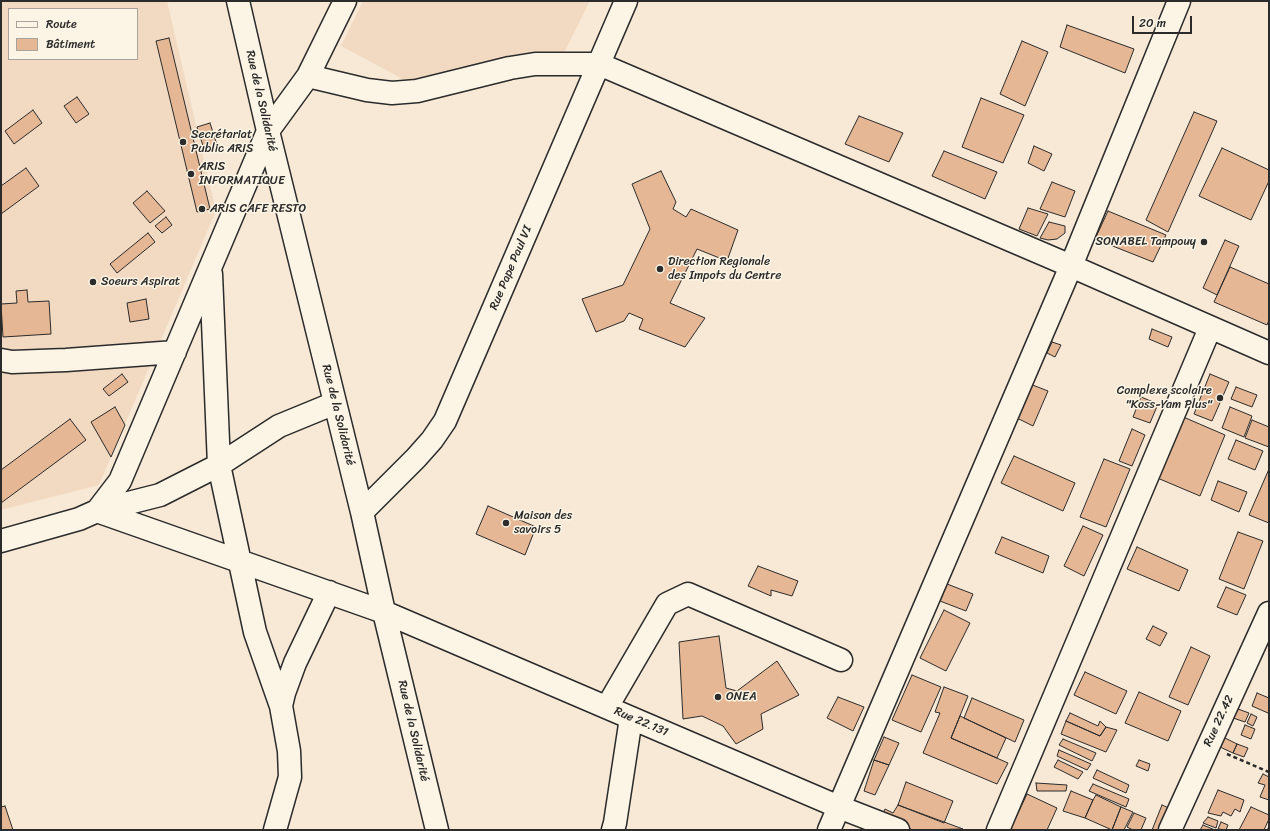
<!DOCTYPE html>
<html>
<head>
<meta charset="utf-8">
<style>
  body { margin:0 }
  #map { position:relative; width:1270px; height:831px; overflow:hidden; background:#f7e9d5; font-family:Sriracha,sans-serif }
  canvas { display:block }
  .frame { position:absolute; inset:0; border:2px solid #2b2b2b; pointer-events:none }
  .legend { position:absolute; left:8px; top:8px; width:130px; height:52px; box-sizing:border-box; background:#fcf5e5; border:1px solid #a8a49b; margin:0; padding:5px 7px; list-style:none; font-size:12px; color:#2b2b2b }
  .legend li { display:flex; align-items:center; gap:8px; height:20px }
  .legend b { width:20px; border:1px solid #a8a49b }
  .scale { position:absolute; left:1132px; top:16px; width:60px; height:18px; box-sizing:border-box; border:2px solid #2b2b2b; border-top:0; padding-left:5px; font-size:12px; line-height:14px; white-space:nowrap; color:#2b2b2b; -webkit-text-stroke:3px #fcf5e5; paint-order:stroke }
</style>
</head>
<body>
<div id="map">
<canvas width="1270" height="831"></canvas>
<div class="frame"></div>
<ul class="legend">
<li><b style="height:5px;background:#fcf5e5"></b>Route</li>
<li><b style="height:11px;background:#e5b795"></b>Bâtiment</li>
</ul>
<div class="scale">20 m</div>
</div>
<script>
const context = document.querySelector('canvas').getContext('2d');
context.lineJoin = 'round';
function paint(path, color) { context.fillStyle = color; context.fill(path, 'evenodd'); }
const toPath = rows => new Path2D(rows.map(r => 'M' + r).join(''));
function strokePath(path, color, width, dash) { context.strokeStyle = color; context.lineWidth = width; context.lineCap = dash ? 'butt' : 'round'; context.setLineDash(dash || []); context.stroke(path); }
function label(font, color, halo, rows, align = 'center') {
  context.font = font + ' Sriracha,sans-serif'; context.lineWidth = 3; context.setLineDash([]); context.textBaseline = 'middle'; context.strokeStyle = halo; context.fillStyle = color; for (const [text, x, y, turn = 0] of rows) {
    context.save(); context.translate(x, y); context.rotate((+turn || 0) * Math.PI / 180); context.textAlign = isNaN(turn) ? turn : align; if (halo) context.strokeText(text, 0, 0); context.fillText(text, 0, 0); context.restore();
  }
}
const built = toPath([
  [1,1,167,1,216,211,99,485,1,510],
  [9,9,137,9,137,59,9,59],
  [363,1,590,1,561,59,429,93,341,46]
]);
const building = toPath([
  [1067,25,1134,49,1125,73,1060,47,1067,25],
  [169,38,210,209,197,212,156,41,169,38],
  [1022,41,1048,52,1025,106,1000,94,1022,41],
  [77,97,89,114,76,123,64,106,77,97],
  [981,98,1024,115,1003,163,962,147,981,98],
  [33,110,42,123,14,144,5,131,33,110],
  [1194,112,1217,121,1168,232,1146,220,1194,112],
  [859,116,903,133,889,162,845,144,859,116],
  [210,123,217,145,204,149,197,127,210,123],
  [1034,146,1052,154,1044,171,1028,163,1034,146],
  [1222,148,1269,170,1269,181,1251,220,1199,196,1222,148],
  [944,151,997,172,985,199,932,176,944,151],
  [26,168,39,186,1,214,1,186,26,168],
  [661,171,676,202,673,209,686,217,691,209,738,230,727,261,697,249,670,303,705,318,685,347,639,329,643,319,629,313,624,321,596,332,582,299,623,285,650,229,632,184,661,171],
  [1052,182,1075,191,1065,217,1040,209,1052,182],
  [147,191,165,211,150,223,133,203,147,191],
  [1028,208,1048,214,1037,236,1019,229,1028,208],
  [1108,211,1166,235,1153,262,1095,239,1108,211],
  [166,217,172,225,162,233,155,226,166,217],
  [1049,222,1065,226,1065,233,1057,239,1048,240,1040,238,1049,222],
  [148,233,155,242,117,273,110,264,148,233],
  [1225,240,1239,246,1217,295,1203,288,1225,240],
  [1230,267,1269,284,1269,320,1267,325,1214,302,1230,267],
  [27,290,28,302,49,301,51,334,3,337,1,304,17,303,16,291,27,290],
  [146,299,149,319,130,322,127,303,146,299],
  [1152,329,1172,337,1168,347,1149,339,1152,329],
  [1052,342,1061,345,1055,357,1047,353,1052,342],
  [122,374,128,382,109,396,103,389,122,374],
  [1210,374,1229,382,1212,421,1194,414,1210,374],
  [1030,384,1048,391,1033,426,1015,417,1030,384],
  [1236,387,1257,395,1252,407,1231,399,1236,387],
  [1141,397,1158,404,1150,423,1133,417,1141,397],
  [115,407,125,425,111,457,91,422,115,407],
  [1230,407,1252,416,1244,437,1222,428,1230,407],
  [1181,416,1225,435,1200,496,1155,477,1181,416],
  [70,419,86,440,1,503,1,470,70,419],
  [1252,420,1269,427,1269,447,1245,438,1252,420],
  [1132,429,1145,435,1132,466,1119,461,1132,429],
  [1236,440,1263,451,1255,470,1228,459,1236,440],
  [1014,456,1075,483,1063,511,1001,483,1014,456],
  [1104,459,1130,469,1106,527,1080,517,1104,459],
  [1269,469,1269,523,1249,515,1269,469],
  [1218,481,1247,492,1239,512,1211,500,1218,481],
  [488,506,536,527,525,555,476,534,488,506],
  [1083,526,1103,535,1084,576,1064,566,1083,526],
  [1238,532,1263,541,1244,589,1219,579,1238,532],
  [1002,537,1049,556,1043,573,995,553,1002,537],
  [1137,547,1188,570,1179,591,1127,569,1137,547],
  [758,566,798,581,792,596,771,590,771,596,748,586,758,566],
  [947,584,973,594,966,611,940,601,947,584],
  [1226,587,1246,595,1237,615,1217,607,1226,587],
  [944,610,970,623,946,671,920,658,944,610],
  [1153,626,1167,633,1160,646,1146,639,1153,626],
  [719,636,726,688,737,691,777,661,799,695,761,714,763,729,736,744,723,726,702,716,683,719,679,642,719,636],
  [1191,647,1210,656,1188,705,1169,697,1191,647],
  [1085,672,1127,691,1116,714,1074,695,1085,672],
  [912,675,941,687,921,732,892,720,912,675],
  [944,687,968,696,951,738,1008,763,997,784,923,753,940,713,935,712,944,687],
  [1139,692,1181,711,1168,741,1125,723,1139,692],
  [1257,693,1269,698,1269,711,1268,713,1252,706,1257,693],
  [838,697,864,707,853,731,827,718,838,697],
  [972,698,1024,720,1015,742,964,718,972,698],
  [1238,709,1249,713,1245,722,1233,718,1238,709],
  [1070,713,1098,726,1100,721,1106,727,1100,736,1066,721,1070,713],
  [1251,714,1257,717,1253,726,1247,723,1251,714],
  [960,716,1006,738,997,758,951,738,960,716],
  [1066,721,1100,736,1106,727,1117,730,1106,752,1061,734,1066,721],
  [1245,725,1255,729,1251,739,1241,735,1245,725],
  [884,737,899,743,889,765,874,760,884,737],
  [1225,738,1237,744,1233,753,1220,747,1225,738],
  [1063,739,1096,753,1092,761,1059,745,1063,739],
  [1237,744,1248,748,1244,757,1233,753,1237,744],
  [1059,750,1091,764,1087,770,1057,756,1059,750],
  [874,760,889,765,875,795,864,791,874,760],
  [1058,760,1083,772,1078,779,1054,767,1058,760],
  [1139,760,1150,764,1148,771,1136,766,1139,760],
  [1097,770,1129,785,1126,793,1093,778,1097,770],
  [1263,774,1269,777,1269,800,1260,797,1265,785,1258,783,1263,774],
  [906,782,953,801,944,823,898,805,906,782],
  [1036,783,1067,785,1066,791,1037,791,1036,783],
  [1093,784,1129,799,1126,807,1089,791,1093,784],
  [1218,790,1244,800,1240,812,1235,809,1231,816,1223,812,1221,816,1208,813,1218,790],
  [1071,791,1093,800,1085,818,1063,811,1071,791],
  [1027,794,1057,808,1047,830,1010,830,1027,794],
  [1096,795,1121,807,1112,830,1085,818,1093,800,1096,795],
  [898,805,963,829,913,830,881,817,885,809,893,813,898,805],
  [1162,805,1171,809,1162,830,1152,830,1162,805],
  [5,806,13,830,1,830,1,807,5,806],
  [1121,807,1133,812,1124,830,1112,830,1121,807],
  [1251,807,1269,815,1269,819,1264,830,1239,830,1251,807],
  [1134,813,1146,818,1141,830,1133,830,1127,827,1134,813],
  [1208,817,1218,821,1216,828,1203,823,1208,817],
  [1221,822,1228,825,1226,830,1218,829,1221,822],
  [1203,825,1215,830,1200,830,1203,825]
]);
const path = toPath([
  [1227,754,1269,772],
  [1268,830,1269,828]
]);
const minor = toPath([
  [238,1,268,131,362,512,384,612,437,830],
  [308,76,367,90,392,93,417,91,510,68,535,64,599,64,1071,266,1269,353],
  [211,274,219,465,255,632,281,706],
  [1,360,12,362,66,360,175,352],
  [97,511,384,612,839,807,898,830],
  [97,511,120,481,268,131,308,76,345,1],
  [362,512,416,458,432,440,445,421,626,1],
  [1,541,79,519,97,511,160,495,219,465,279,426,335,403],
  [607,707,667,604,688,594,841,660],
  [275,830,290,777,289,751,281,706,284,693,295,663,329,592],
  [613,830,615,823,631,718],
  [829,830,1071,266,1179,1],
  [998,830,1210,328],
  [1170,830,1269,613]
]);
const markers = [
  [183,142,4,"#2b2b2b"],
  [191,174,4,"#2b2b2b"],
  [202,209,4,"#2b2b2b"],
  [1204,242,4,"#2b2b2b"],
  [660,269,4,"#2b2b2b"],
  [93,282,4,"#2b2b2b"],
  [1220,398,4,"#2b2b2b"],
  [506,523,4,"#2b2b2b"],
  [718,697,4,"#2b2b2b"]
];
const streetNames = [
  ["Rue de la Solidarité",261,101,77],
  ["Rue Pape Paul VI",511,268,-67],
  ["Rue de la Solidarité",338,415,76],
  ["Rue 22.42",1219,721,-65],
  ["Rue 22.131",641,722,23],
  ["Rue de la Solidarité",413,731,77]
];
const poiNames = [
  ["Secrétariat",191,135],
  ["Public ARIS",191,149],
  ["ARIS",199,167],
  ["INFORMATIQUE",199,181],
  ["ARIS CAFE RESTO",210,209],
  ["SONABEL Tampouy",1196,242,"right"],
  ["Direction Regionale",668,262],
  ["des Impots du Centre",668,276],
  ["Soeurs Aspirat",101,282],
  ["Complexe scolaire",1212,391,"right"],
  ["\"Koss-Yam Plus\"",1212,405,"right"],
  ["Maison des",514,516],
  ["savoirs 5",514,530],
  ["ONEA",726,697]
];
paint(built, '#f2dac2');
paint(building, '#e5b795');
strokePath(building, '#2b2b2b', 1);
strokePath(minor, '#2b2b2b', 25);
strokePath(path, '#2b2b2b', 2.5, [4, 3]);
strokePath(minor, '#fcf5e5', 22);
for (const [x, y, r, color] of markers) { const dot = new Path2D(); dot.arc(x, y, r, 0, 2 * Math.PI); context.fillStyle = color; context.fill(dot); strokePath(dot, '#fcf5e5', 1.5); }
label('12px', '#2b2b2b', '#fcf5e5', streetNames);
label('12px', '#2b2b2b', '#fcf5e5', poiNames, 'left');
</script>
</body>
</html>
